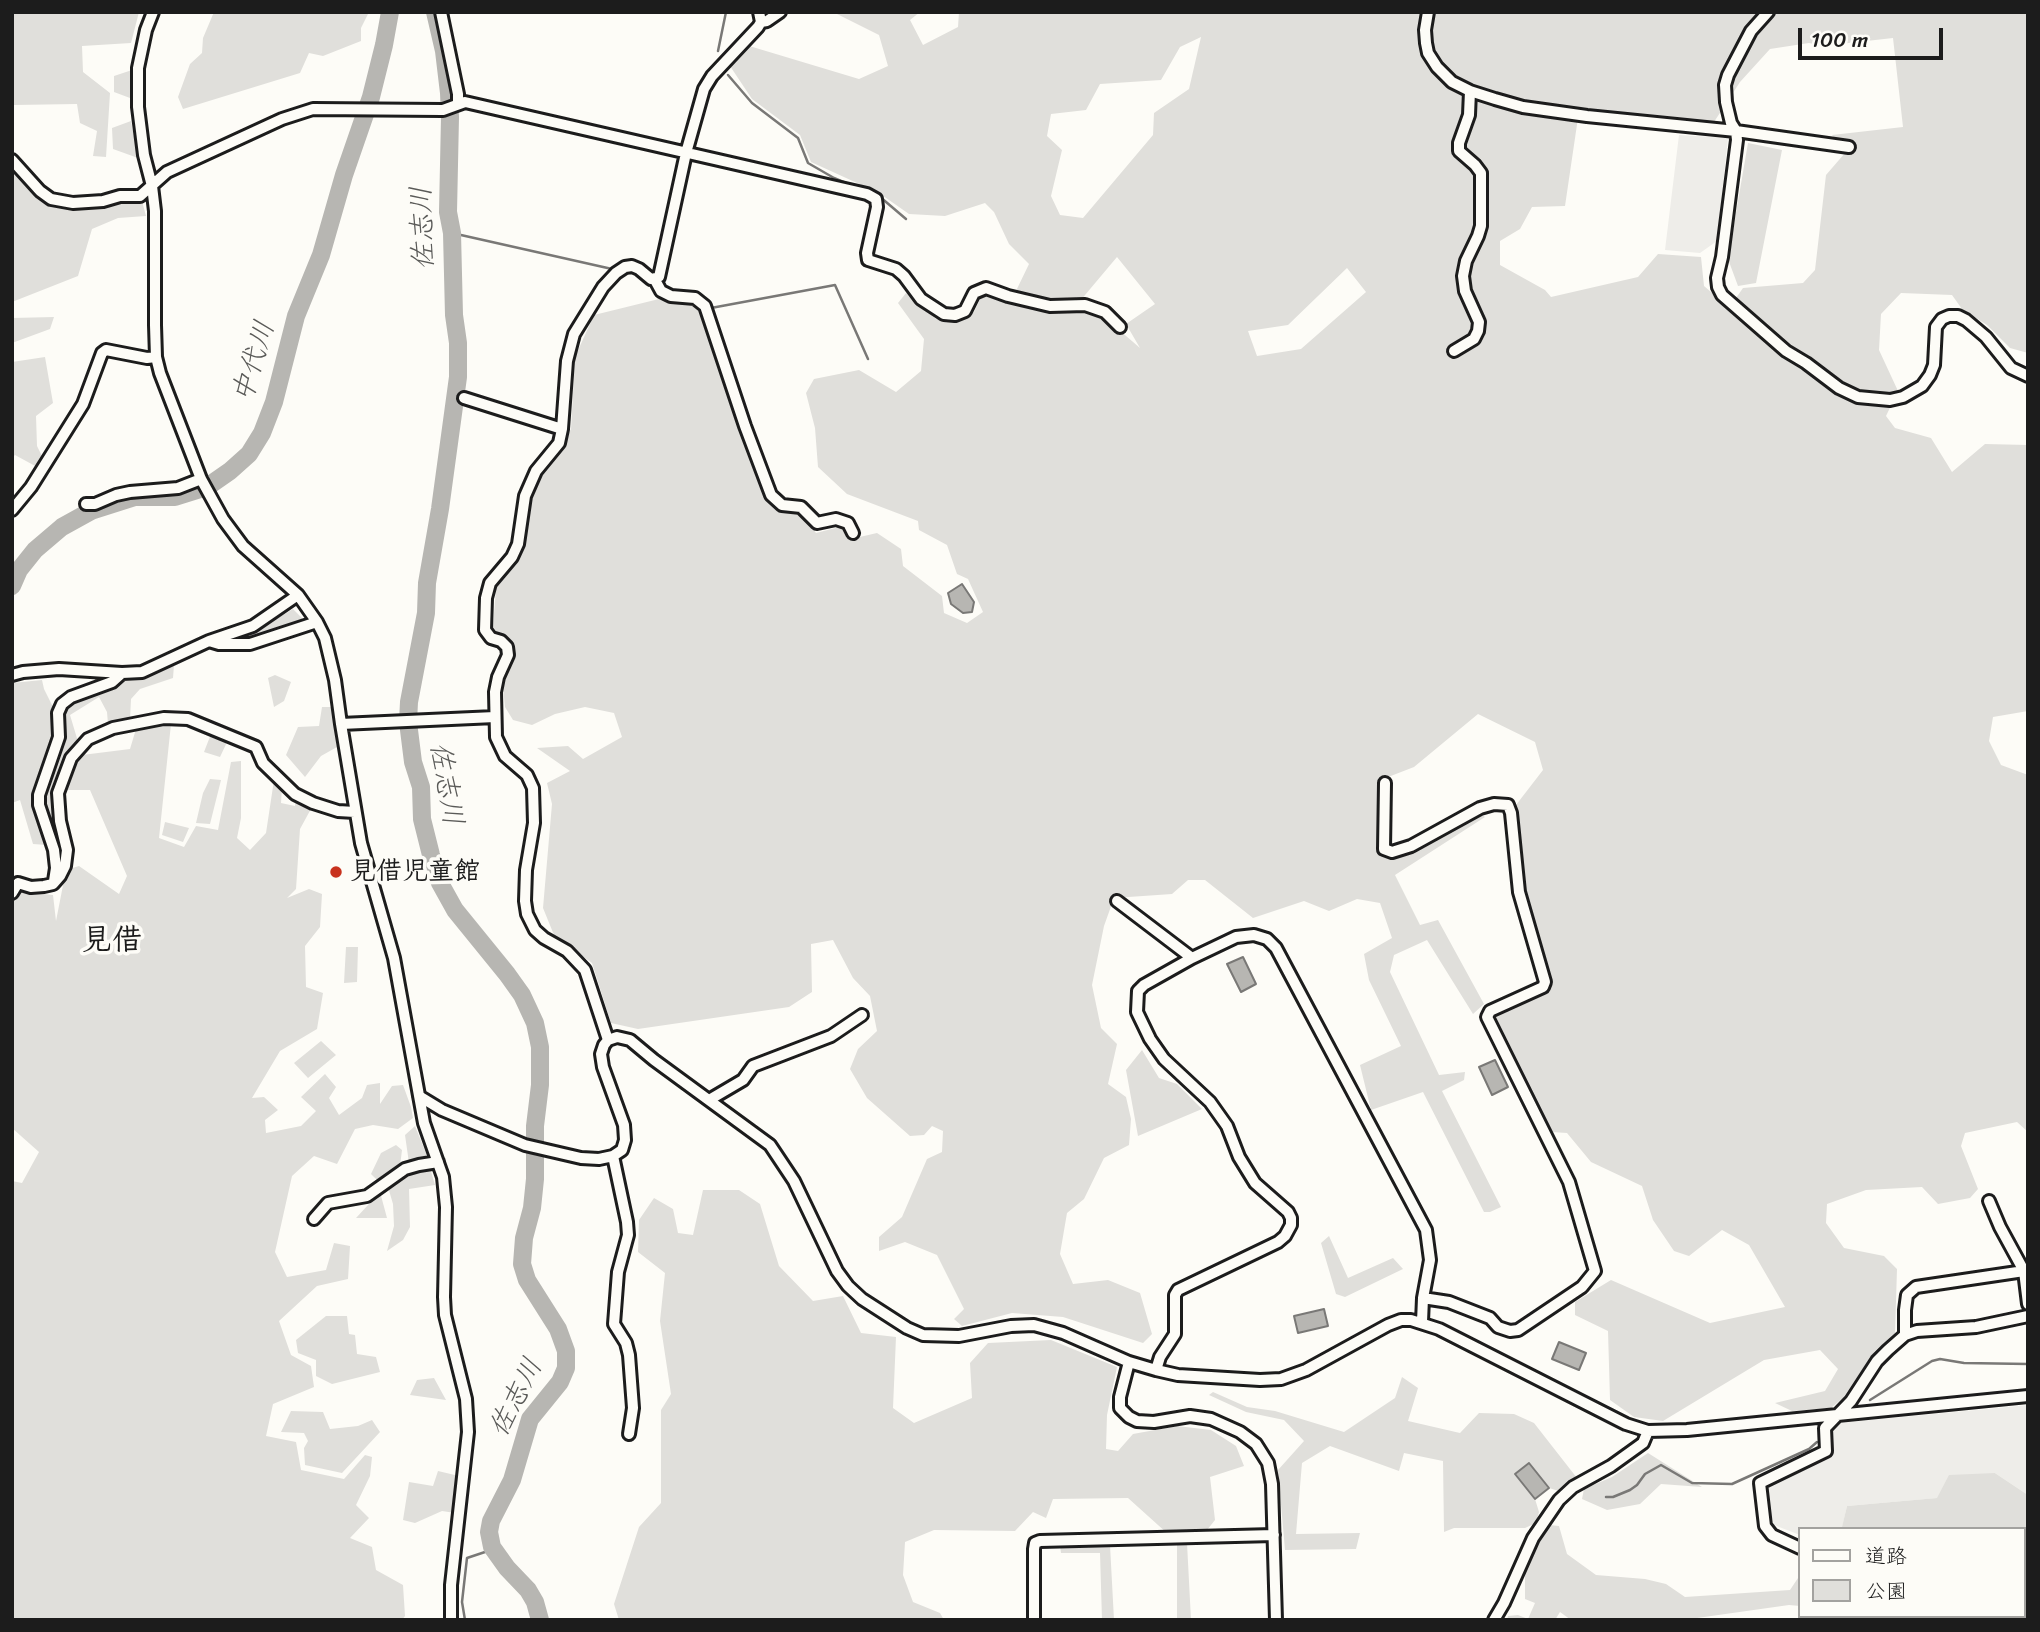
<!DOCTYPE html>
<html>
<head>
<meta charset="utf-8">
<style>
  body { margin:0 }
  #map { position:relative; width:2040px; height:1632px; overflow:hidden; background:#fdfcf7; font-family:Sriracha,"Klee One",sans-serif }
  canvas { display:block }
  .frame { position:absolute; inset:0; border:14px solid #1c1c1c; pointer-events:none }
  .legend { position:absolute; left:1798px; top:1527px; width:228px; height:91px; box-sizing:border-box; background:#fdfcf7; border:2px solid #a3a29f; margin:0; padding:9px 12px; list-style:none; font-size:21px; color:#1c1c1c }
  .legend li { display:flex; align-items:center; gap:14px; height:35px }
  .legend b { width:35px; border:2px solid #a3a29f }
  .scale { position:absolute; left:1798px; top:28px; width:145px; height:32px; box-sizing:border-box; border:4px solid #1c1c1c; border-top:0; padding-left:9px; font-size:21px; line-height:24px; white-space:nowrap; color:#1c1c1c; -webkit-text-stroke:5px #fdfcf7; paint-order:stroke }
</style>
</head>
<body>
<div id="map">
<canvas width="2040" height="1632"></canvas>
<div class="frame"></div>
<ul class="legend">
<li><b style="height:9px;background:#fdfcf7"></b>道路</li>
<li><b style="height:19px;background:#e0dfdb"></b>公園</li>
</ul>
<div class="scale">100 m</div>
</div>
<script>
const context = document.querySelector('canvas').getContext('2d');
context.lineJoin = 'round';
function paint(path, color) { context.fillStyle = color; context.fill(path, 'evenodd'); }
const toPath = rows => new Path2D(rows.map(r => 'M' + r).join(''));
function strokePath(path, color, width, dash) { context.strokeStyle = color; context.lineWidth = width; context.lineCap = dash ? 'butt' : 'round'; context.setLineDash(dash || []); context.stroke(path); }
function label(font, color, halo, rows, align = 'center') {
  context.font = font + ' Sriracha,"Klee One",sans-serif'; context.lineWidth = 7; context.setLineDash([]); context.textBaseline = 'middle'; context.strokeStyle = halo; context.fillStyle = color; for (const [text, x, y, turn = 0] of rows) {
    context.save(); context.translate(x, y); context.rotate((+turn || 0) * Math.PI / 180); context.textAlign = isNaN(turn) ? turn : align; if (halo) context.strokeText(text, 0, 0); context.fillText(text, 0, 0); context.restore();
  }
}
const built = toPath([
  [1679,135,1728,138,1717,241,1700,253,1665,250],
  [2028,1405,2028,1495,1995,1473,1938,1498,1847,1506,1842,1528,1800,1529,1800,1535,1774,1525,1765,1491,1768,1481,1831,1452,1829,1424]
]);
const green = toPath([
  [12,12,139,12,131,43,82,46,83,72,110,93,106,157,93,156,97,131,80,123,77,104,14,105,12,123],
  [214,12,369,12,361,28,361,41,323,56,309,53,300,73,183,109,178,97,190,64,202,53,203,38],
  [833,12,920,12,910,20,923,45,958,27,959,12,2028,12,2028,353,2010,348,1987,325,1962,309,1952,295,1901,293,1881,314,1879,350,1898,391,1886,416,1895,428,1931,438,1952,472,1985,444,2028,445,2028,711,1993,717,1989,741,2001,765,2028,775,2028,1132,2017,1122,1965,1133,1961,1146,1978,1189,1970,1198,1938,1204,1922,1187,1866,1190,1827,1204,1826,1223,1844,1248,1884,1256,1897,1269,1895,1333,1875,1351,1843,1398,1831,1408,1792,1411,1775,1403,1825,1391,1838,1369,1820,1350,1764,1360,1663,1421,1634,1417,1610,1400,1608,1331,1575,1315,1575,1302,1611,1280,1710,1323,1785,1307,1749,1245,1722,1230,1689,1256,1674,1251,1653,1220,1642,1186,1591,1162,1567,1133,1552,1132,1494,1021,1496,1014,1549,986,1524,892,1516,805,1543,770,1535,742,1478,714,1414,767,1383,779,1379,845,1402,855,1478,812,1485,817,1395,875,1420,925,1438,920,1484,1004,1473,1014,1427,940,1394,955,1390,972,1439,1075,1465,1072,1464,1080,1442,1091,1501,1207,1490,1212,1484,1212,1423,1092,1371,1110,1360,1065,1401,1046,1369,980,1364,954,1392,938,1380,903,1357,899,1329,911,1304,901,1253,918,1205,880,1188,880,1172,894,1114,898,1104,926,1092,985,1101,1028,1117,1044,1108,1084,1126,1097,1131,1119,1129,1145,1104,1158,1084,1199,1067,1213,1060,1254,1073,1284,1108,1280,1140,1293,1152,1334,1143,1343,1063,1317,1012,1313,962,1326,954,1319,964,1309,937,1255,905,1242,879,1251,879,1237,902,1217,927,1159,942,1152,943,1131,932,1126,924,1135,910,1136,867,1098,850,1069,858,1049,877,1031,870,996,853,978,833,940,811,944,812,992,789,1007,638,1029,611,1023,592,963,554,935,543,908,552,804,547,783,570,771,537,748,568,746,583,759,622,737,614,713,585,707,555,714,532,725,513,720,505,707,503,687,511,650,493,627,496,588,517,562,527,525,531,489,555,458,571,429,575,357,594,315,659,299,698,305,764,494,780,512,801,514,816,533,843,526,851,539,877,533,901,549,903,566,942,596,944,613,967,623,983,612,968,579,957,574,947,545,919,530,918,521,847,494,818,467,815,428,806,393,814,379,859,370,896,392,921,371,924,339,898,303,906,293,936,319,956,322,974,312,983,293,1048,310,1082,311,1103,316,1140,348,1126,324,1155,304,1117,257,1080,301,1053,302,1015,293,1029,264,1009,244,994,212,985,203,945,216,909,214,879,193,811,162,800,135,752,99,728,63,746,45,859,79,888,66,879,35],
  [1201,37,1189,89,1154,113,1153,135,1083,218,1060,215,1051,196,1062,150,1047,136,1051,114,1086,110,1100,84,1161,80,1180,47],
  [1893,38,1903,127,1832,135,1845,153,1826,175,1815,270,1803,283,1743,288,1736,298,1781,352,1704,286,1701,257,1658,254,1638,277,1551,297,1545,290,1500,265,1500,241,1520,229,1532,207,1565,206,1579,111,1714,122,1740,82,1770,49,1809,43,1822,46],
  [1347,268,1366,292,1301,349,1257,356,1248,331,1288,325],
  [132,70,130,98,114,92,114,76],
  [131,121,138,158,113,149,112,128],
  [1748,143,1782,150,1756,283,1738,286,1728,259],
  [12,165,45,201,74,208,124,200,142,201,146,216,118,218,92,229,78,276,12,302],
  [54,317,50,329,12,343,12,318],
  [45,357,53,403,36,416,37,446,43,458,37,467,15,455,12,458,12,362],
  [293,609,305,621,254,638,236,638,255,632],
  [174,665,173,678,140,689,131,699,130,719,108,724,107,712,99,697,70,715,82,755,130,749,136,729,171,724,159,838,184,847,196,826,218,830,231,762,241,761,241,818,237,838,250,850,266,833,274,780,282,787,281,803,295,806,296,798,312,807,300,829,296,889,287,898,309,889,322,894,320,927,305,946,306,987,323,993,317,1029,280,1051,252,1098,264,1097,278,1110,265,1120,266,1133,301,1126,316,1111,301,1097,325,1074,336,1087,329,1098,339,1115,362,1098,367,1085,380,1083,380,1104,392,1086,403,1085,411,1107,413,1118,398,1129,373,1125,355,1129,337,1164,314,1156,292,1176,275,1252,287,1277,326,1270,334,1243,350,1246,348,1279,317,1286,279,1321,291,1355,311,1366,314,1387,273,1404,266,1436,296,1442,301,1470,344,1479,365,1455,372,1457,370,1476,356,1505,369,1518,350,1538,372,1547,376,1570,403,1585,405,1616,402,1620,12,1620,12,1181,22,1183,39,1152,12,1128,12,900,17,891,53,895,56,921,66,870,79,866,119,894,127,876,90,790,63,790,54,798,56,829,47,845,33,844,20,800,12,803,12,683,42,680,44,689,54,709,53,736,36,783,45,795,61,742,60,698,102,679,139,679],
  [275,675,291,682,284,701,274,707,268,678],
  [322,707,332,707,337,747,321,756,305,777,286,755,298,727,319,726],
  [211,734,228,740,220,757,204,752],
  [210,779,221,780,210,824,196,823,203,793],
  [165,822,189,828,183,842,162,835],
  [346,947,358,947,357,982,344,983],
  [321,1041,336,1055,308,1078,294,1063],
  [1142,1050,1159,1078,1177,1084,1202,1109,1138,1136,1126,1070],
  [415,1126,428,1158,409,1163,405,1135],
  [396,1145,402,1150,400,1166,379,1182,371,1174,381,1153],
  [430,1168,435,1185,409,1189,410,1227,403,1240,387,1251,394,1226,393,1204,388,1187,403,1173],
  [703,1190,739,1190,760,1204,779,1266,813,1301,843,1296,861,1333,896,1337,893,1408,914,1423,972,1398,970,1363,988,1343,1051,1340,1117,1367,1107,1415,1106,1449,1118,1451,1133,1434,1177,1426,1211,1430,1236,1446,1244,1466,1210,1477,1215,1520,1207,1530,1168,1534,1128,1498,1053,1499,1046,1518,1033,1512,1015,1531,934,1530,905,1542,903,1575,913,1602,940,1613,944,1620,619,1620,614,1604,639,1527,661,1503,661,1410,671,1394,660,1321,665,1273,638,1252,639,1220,654,1198,673,1209,678,1233,693,1235],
  [380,1192,387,1218,356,1218],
  [1329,1236,1348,1278,1393,1258,1403,1269,1345,1297,1336,1294,1321,1243],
  [326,1316,347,1316,349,1334,355,1335,357,1354,376,1357,380,1372,332,1384,316,1376,316,1360,298,1353,296,1340],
  [1402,1377,1418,1388,1408,1421,1460,1433,1479,1413,1514,1414,1534,1423,1577,1478,1562,1492,1549,1488,1529,1463,1515,1475,1535,1499,1539,1512,1536,1523,1525,1528,1454,1528,1444,1532,1443,1461,1404,1453,1399,1471,1330,1446,1302,1463,1296,1534,1360,1533,1356,1549,1285,1550,1278,1470,1304,1441,1284,1420,1246,1412,1209,1395,1213,1392,1247,1407,1275,1411,1344,1432,1395,1398],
  [434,1378,446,1400,410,1395,417,1380],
  [291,1411,323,1412,330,1429,358,1426,372,1420,380,1432,342,1473,305,1465,304,1448,308,1441,304,1433,281,1432],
  [1648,1453,1702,1487,1661,1484,1640,1504,1607,1510,1582,1499,1584,1489,1612,1477],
  [438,1471,459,1476,455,1513,442,1511,415,1523,403,1520,409,1482,433,1486],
  [1995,1473,2028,1495,2028,1527,2020,1529,1836,1529,1842,1527,1847,1506,1937,1498,1949,1475],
  [1549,1525,1559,1526,1567,1554,1596,1575,1645,1579,1666,1584,1685,1597,1790,1590,1800,1575,1800,1606,1789,1605,1683,1620,1571,1620,1560,1612,1555,1620,1507,1620,1508,1616,1518,1615,1528,1619,1535,1603,1525,1599,1525,1568],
  [1177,1543,1187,1543,1191,1620,1177,1620],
  [1060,1545,1110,1545,1114,1620,1102,1620,1100,1553,1061,1553],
  [1922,1616,2019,1616,2018,1620,1923,1620]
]);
const water = toPath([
  [962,584,974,602,972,612,963,613,951,604,948,593,962,584],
  [1243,957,1256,984,1241,992,1227,964,1243,957],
  [1495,1060,1508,1087,1492,1095,1479,1067,1495,1060],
  [1324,1309,1328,1326,1298,1333,1294,1316,1324,1309],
  [1559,1342,1586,1353,1579,1370,1552,1359,1559,1342],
  [1529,1463,1549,1488,1535,1499,1515,1474,1529,1463]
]);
const stream = toPath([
  [718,51,726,12],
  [728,75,752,103,798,138,808,163,834,178,853,186],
  [879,196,906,219],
  [452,233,612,269,616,267],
  [709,307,711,308,835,285,868,359],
  [1870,1400,1932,1361,1940,1359,1964,1363,2028,1364],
  [1606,1497,1613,1497,1630,1490,1637,1485,1645,1474,1661,1465,1692,1483,1732,1484,1809,1449,1817,1442],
  [465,1620,462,1602,467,1558,488,1551,492,1547]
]);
const river = toPath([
  [435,12,444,51,449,93,450,117,448,212,452,233,454,315,458,343,458,377,440,509,427,583,426,613,409,702,408,722,413,762,421,787,422,819,431,855,440,883,455,910,507,974,522,995,535,1023,540,1047,540,1085,535,1126,535,1179,532,1208,524,1238,522,1264,527,1280,558,1329,566,1351,566,1368,560,1382,530,1419,512,1480,491,1521,489,1532,492,1547,507,1568,528,1590,535,1602,540,1620],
  [12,586,19,570,35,550,62,527,91,511,135,497,175,497,207,487,230,471,249,454,262,433,274,402,296,316,321,255,344,175,371,97,384,45,390,12]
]);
const minor = toPath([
  [153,12,146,30,138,68,138,107,144,155,152,186,155,211,155,325,156,357,160,373,201,479,223,519,243,546,298,595,317,622,325,638,335,680,341,724,361,843,394,958,424,1123,443,1177,446,1207,444,1297,445,1315,466,1399,468,1432,451,1585,451,1620],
  [441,12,458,94,458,103],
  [1428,12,1425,30,1426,43,1428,53,1437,67,1452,82,1470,91,1495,99,1523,107,1587,116,1736,131,1849,147],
  [1768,12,1751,31,1728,75,1725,85,1726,102,1731,123,1736,131,1737,140,1722,257,1717,278,1718,287,1722,295,1786,351,1806,363,1839,388,1858,397,1890,400,1903,397,1922,386,1930,375,1934,365,1936,327,1942,319,1949,316,1958,316,1966,320,1986,337,2011,368,2028,376],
  [761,22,767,21,780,12],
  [12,160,40,191,51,199,73,203,103,201,120,196,140,196,167,172,282,119,313,109,443,110,465,102,867,194,876,199,877,207,867,253,868,260,896,269,904,276,921,299,944,314,955,315,965,311,974,293,986,288,1008,296,1050,306,1085,305,1105,312,1120,327],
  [655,280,661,291,671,296,695,298,705,306,745,426,771,495,782,505,801,507,817,523,836,519,848,523,853,533],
  [1454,351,1474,339,1478,331,1479,322,1465,291,1463,276,1466,261,1478,236,1481,226,1481,173,1475,165,1459,151,1459,143,1469,115,1470,91],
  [464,398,562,429],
  [86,504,95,504,116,495,130,492,178,488,201,479],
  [12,510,31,487,83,404,102,353,106,350,147,358,156,357],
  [209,641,219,644,250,644,317,622],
  [12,675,23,672,59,669,122,673,142,672,209,641,253,626,298,595],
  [341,724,495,717],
  [1385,783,1384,849,1392,852,1411,846,1480,808,1494,804,1508,805,1511,813,1519,892,1545,982,1543,987,1490,1011,1487,1017,1569,1182,1595,1271,1582,1287,1518,1330,1510,1331,1498,1327,1490,1318,1449,1302,1423,1298],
  [54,881,56,868,54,850,39,805,39,795,59,737,58,713,62,704,71,697,112,682,122,673],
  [12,893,18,883,31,887,44,886,53,884,60,876,65,866,67,850,60,821,58,793,71,758,88,739,113,728,164,718,188,719,256,747,263,763,295,794,313,803,338,811,355,812],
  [1117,901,1192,958],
  [608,1040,585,970,567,951,544,938,535,930,527,914,525,901,526,870,534,823,533,788,527,775,505,756,496,737,495,692,498,677,508,655,507,647,501,641,491,638,485,630,486,598,490,583,512,557,518,544,525,496,536,471,559,443,562,429,567,361,574,334,603,287,616,273,625,267,632,266,639,269,651,279,659,277,686,153,704,89,712,76,758,27,761,22,759,12],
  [419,1096,442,1110,525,1145,581,1158,599,1159,613,1156,622,1150,625,1140,624,1125,603,1067,601,1054,604,1045,608,1040,617,1037,630,1040,654,1060,770,1145,794,1181,837,1271,848,1286,862,1299,907,1328,923,1335,959,1336,1011,1326,1034,1325,1063,1333,1129,1362,1156,1370,1178,1375,1260,1380,1281,1379,1306,1370,1388,1325,1401,1320,1411,1320,1439,1329,1626,1424,1648,1431,1687,1430,2028,1396],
  [709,1100,743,1080,753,1066,831,1036,862,1015],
  [613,1156,627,1222,628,1235,618,1272,614,1324,626,1343,629,1355,633,1408,629,1434],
  [1989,1201,2000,1227,2024,1271,2028,1304],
  [314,1219,328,1203,367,1196,405,1169,419,1165,438,1162],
  [1905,1335,1905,1310,1907,1295,1916,1287,2024,1271],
  [1129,1362,1120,1397,1120,1408,1129,1417,1137,1421,1154,1422,1190,1416,1211,1419,1240,1432,1256,1444,1268,1463,1272,1484,1276,1620],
  [1156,1370,1160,1357,1175,1334,1175,1295,1178,1290,1278,1242,1285,1236,1291,1225,1291,1218,1288,1212,1255,1183,1239,1157,1227,1126,1210,1102,1164,1059,1150,1039,1137,1012,1138,991,1144,985,1192,958,1236,937,1254,935,1267,939,1276,948,1426,1230,1430,1260,1423,1298,1422,1322],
  [1800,1548,1772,1535,1765,1526,1760,1483,1826,1451,1825,1428,1851,1401,1877,1361,1888,1350,1905,1335,1917,1331,1976,1327,2028,1316],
  [1034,1620,1034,1549,1035,1543,1040,1541,1274,1535],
  [1494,1620,1504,1603,1533,1538,1559,1500,1573,1487,1611,1466,1643,1443,1648,1431]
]);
const markers = [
  [336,872,7,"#c8321e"]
];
const poiNames = [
  ["見借児童館",350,872]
];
const waterNames = [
  ["佐志川",424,228,-92],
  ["中代川",255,362,-73],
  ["佐志川",445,784,80],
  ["佐志川",517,1398,-63]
];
const quarterNames = [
  ["見借",112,941]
];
paint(built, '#eeede9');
paint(green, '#e0dfdb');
paint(water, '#b7b6b2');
strokePath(water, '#797876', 2);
strokePath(stream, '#797876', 2.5);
strokePath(river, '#b7b6b2', 18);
strokePath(minor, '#1c1c1c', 16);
strokePath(minor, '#fdfcf7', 10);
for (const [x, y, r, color] of markers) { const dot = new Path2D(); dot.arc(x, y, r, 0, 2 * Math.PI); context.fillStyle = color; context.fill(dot); strokePath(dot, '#fdfcf7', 2.5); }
label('bold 26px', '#1c1c1c', '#fdfcf7', poiNames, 'left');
label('italic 28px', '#5a5a58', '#fdfcf7', waterNames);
label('bold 30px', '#1c1c1c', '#fdfcf7', quarterNames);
</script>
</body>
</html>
